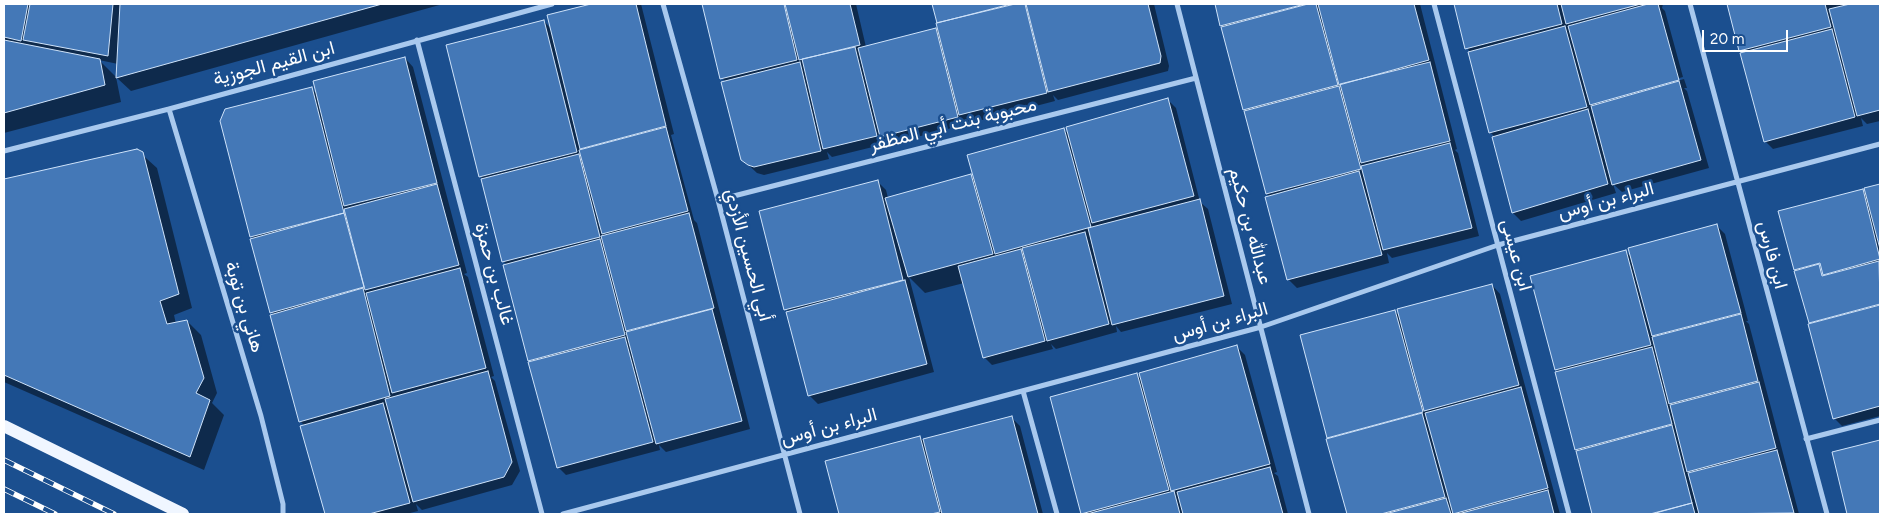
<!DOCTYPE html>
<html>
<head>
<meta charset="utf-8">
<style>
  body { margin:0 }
  #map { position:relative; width:1884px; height:518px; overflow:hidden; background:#1b4f8f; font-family:Figtree,sans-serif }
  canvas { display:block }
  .frame { position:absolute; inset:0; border:5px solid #fff; pointer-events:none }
  .scale { position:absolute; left:1702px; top:30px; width:86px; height:22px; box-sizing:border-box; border:2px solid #fff; border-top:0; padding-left:6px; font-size:15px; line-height:18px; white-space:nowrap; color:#fff; -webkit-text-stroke:4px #1b4f8f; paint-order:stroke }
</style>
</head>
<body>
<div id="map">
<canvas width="1884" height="518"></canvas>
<div class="frame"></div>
<div class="scale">20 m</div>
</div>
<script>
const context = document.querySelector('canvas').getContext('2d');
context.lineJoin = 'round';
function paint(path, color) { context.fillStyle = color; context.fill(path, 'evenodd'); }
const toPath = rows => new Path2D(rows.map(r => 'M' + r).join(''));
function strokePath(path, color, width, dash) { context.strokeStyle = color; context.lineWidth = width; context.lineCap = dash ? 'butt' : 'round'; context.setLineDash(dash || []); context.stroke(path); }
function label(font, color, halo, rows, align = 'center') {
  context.font = font + ' Figtree,Vazirmatn,sans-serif'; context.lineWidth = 5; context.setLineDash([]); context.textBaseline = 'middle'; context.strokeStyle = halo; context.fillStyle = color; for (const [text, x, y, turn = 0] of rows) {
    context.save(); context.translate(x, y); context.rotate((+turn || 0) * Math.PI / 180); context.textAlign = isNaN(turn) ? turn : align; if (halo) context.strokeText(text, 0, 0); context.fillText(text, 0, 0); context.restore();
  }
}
const shadow = toPath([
  [4,4,443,4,131,91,117,78,118,64,99,60,116,77,121,102,4,133],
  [596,4,641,4,674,134,671,135,694,220,697,223,750,429,666,452,659,445,660,450,566,475,558,467,507,265,503,261,483,179,480,176,544,21,551,29,548,16],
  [703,4,856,4,866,47,939,28,933,4,1154,4,1169,66,1168,71,1058,100,1053,95,1055,101,890,144,883,138,885,144,832,157,827,152,829,159,764,175,757,173,742,159,726,82,722,78],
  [1216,4,1420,4,1457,149,1455,150,1458,153,1479,236,1392,258,1387,253,1389,263,1297,288,1288,279,1270,197,1267,194],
  [1455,4,1663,4,1662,8,1665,11,1683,77,1595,102,1595,104,1684,79,1687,88,1684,88,1687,91,1709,168,1622,192,1613,184,1616,193,1521,221,1513,213,1495,137,1490,132,1471,53,1467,48],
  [1728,4,1880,4,1880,121,1867,124,1861,118,1863,126,1773,149,1765,141,1743,54,1740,51],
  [405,58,413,67,467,273,464,274,468,277,494,376,491,377,495,381,520,471,512,485,422,510,416,504,418,511,406,514,326,514,302,427,305,426,300,421,254,239,251,236,311,88,317,94],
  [1168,100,1176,108,1200,202,1208,209,1232,304,1121,332,1116,326,1117,332,1056,349,1051,344,1053,349,992,365,984,357,964,283,925,293,909,277,934,372,818,404,809,395,789,312,786,309,878,182,886,190,888,198,971,176,976,181,1064,130,1070,135],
  [137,150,157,168,192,308,174,315,176,324,187,321,201,335,217,393,212,403,224,415,204,470,4,382,4,180],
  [1880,185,1880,416,1842,426,1834,418,1812,324,1795,269,1862,190,1867,195,1866,189],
  [1821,261,1826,282,1824,282,1817,262],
  [1717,226,1725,234,1748,321,1746,321,1749,324,1799,514,1593,514,1556,373,1559,372,1556,369,1625,251,1632,258],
  [1492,285,1500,294,1560,514,1349,514,1301,336,1394,311,1401,317],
  [1237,347,1245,355,1277,472,1274,473,1278,476,1288,514,1083,514,1051,398,1137,375,1142,380],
  [1011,417,1020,426,1043,514,840,514,827,462,920,438,923,440],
  [1880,442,1880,514,1848,514,1833,453]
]);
const building = toPath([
  [4,4,28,4,21,41,4,37,4,4],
  [30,4,113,4,108,56,23,40,30,4],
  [120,4,382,4,116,78,120,4],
  [591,4,636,4,666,126,580,149,547,15,591,4],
  [702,4,784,4,797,60,720,79,702,4],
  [785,4,850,4,860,45,799,60,785,4],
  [932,4,1011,4,937,23,932,4],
  [1015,4,1025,4,1047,93,959,115,936,23,1015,4],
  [1026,4,1148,4,1161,56,1160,63,1048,92,1026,4],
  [1215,4,1305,4,1220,26,1215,4],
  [1308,4,1316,4,1338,85,1243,110,1221,27,1308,4],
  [1318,4,1414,4,1429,60,1339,85,1318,4],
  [1454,4,1557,4,1562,24,1465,49,1454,4],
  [1561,4,1641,4,1566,24,1561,4],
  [1648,4,1658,4,1679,80,1590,105,1568,26,1648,4],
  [1727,4,1825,4,1831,27,1739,51,1727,4],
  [1850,4,1880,4,1880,110,1857,116,1829,9,1850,4],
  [544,20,577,152,479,177,446,45,544,20],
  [1565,26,1587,107,1489,133,1468,52,1565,26],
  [936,28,958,117,880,137,858,48,936,28],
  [1832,29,1855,117,1764,142,1740,53,1832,29],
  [4,40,100,59,105,85,4,113,4,40],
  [855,47,877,136,823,149,802,59,855,47],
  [405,57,437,183,344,206,313,81,405,57],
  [800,62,821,151,754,167,748,165,741,160,721,82,800,62],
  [1430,62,1450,141,1361,163,1340,84,1430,62],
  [1679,81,1701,160,1612,185,1591,106,1679,81],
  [1339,86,1361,169,1266,194,1244,111,1339,86],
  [312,87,344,213,250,237,220,121,225,109,312,87],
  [1168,98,1194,196,1092,223,1066,127,1168,98],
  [1588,109,1608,184,1512,213,1492,137,1588,109],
  [666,127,688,211,602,234,579,150,666,127],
  [1064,128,1091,227,995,254,967,155,1064,128],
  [1450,143,1472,228,1383,250,1361,166,1450,143],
  [137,149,143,152,179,294,160,301,167,324,187,320,204,378,196,393,210,400,190,457,4,375,4,179,137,149],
  [579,154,600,237,502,262,481,179,579,154],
  [1359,171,1382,255,1287,280,1265,197,1359,171],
  [971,174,993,254,908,277,885,198,971,174],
  [878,180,903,280,784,310,759,211,878,180],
  [437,184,459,265,365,290,344,209,437,184],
  [1880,184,1880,249,1864,188,1880,184],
  [1863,189,1880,259,1823,275,1820,263,1794,270,1778,211,1863,189],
  [1200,199,1224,296,1112,325,1088,228,1200,199],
  [344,213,364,287,270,313,250,239,344,213],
  [689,213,714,308,626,331,601,236,689,213],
  [1717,224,1741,313,1652,336,1628,248,1717,224],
  [1085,232,1109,324,1047,341,1022,248,1085,232],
  [600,239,625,335,528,361,503,265,600,239],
  [1021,249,1045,341,983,358,958,266,1021,249],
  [1626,250,1651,345,1555,370,1530,276,1626,250],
  [1879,261,1880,304,1809,323,1794,271,1819,264,1822,276,1879,261],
  [460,268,486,368,392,393,366,293,460,268],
  [905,280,927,364,808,396,786,312,905,280],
  [1492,284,1519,385,1424,411,1397,309,1492,284],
  [363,288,390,396,299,422,270,315,363,288],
  [1880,305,1880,406,1833,419,1808,324,1880,305],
  [712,309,742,421,656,444,626,332,712,309],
  [1395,310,1423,412,1327,438,1300,335,1395,310],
  [1741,314,1758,381,1669,404,1652,337,1741,314],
  [625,337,653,442,557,468,528,362,625,337],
  [1237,345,1270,464,1171,491,1139,373,1237,345],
  [1652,347,1672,424,1575,450,1555,372,1652,347],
  [488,371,512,462,504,477,413,502,385,399,488,371],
  [1137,373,1169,490,1081,514,1050,397,1137,373],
  [1759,382,1776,448,1687,472,1670,405,1759,382],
  [1521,387,1548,488,1453,514,1425,413,1521,387],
  [383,403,410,503,369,514,325,514,300,426,383,403],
  [1422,413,1445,497,1381,514,1347,514,1326,439,1422,413],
  [1012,416,1038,514,942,514,923,439,1012,416],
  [1672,425,1692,503,1650,514,1592,514,1576,451,1672,425],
  [920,436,940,512,931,514,839,514,825,461,920,436],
  [1880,440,1880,514,1847,514,1832,452,1880,440],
  [1777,450,1794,513,1699,514,1688,473,1777,450],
  [1270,467,1283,514,1183,514,1177,492,1270,467],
  [1548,490,1554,514,1458,514,1548,490],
  [1174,491,1180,514,1087,514,1174,491],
  [1446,498,1451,514,1385,514,1446,498],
  [1692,503,1695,514,1652,514,1692,503]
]);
const street = toPath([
  [663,4,718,200,800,514],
  [1177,4,1309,514],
  [1434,4,1569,514],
  [1690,4,1827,514],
  [417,40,542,514],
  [169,109,261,416,283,504,283,514],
  [4,151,169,109,552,4],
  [718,200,1196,78],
  [1023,391,1057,514],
  [1806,439,1880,420],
  [563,514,1261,327,1498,245,1880,144]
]);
const primary = toPath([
  [4,426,183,514]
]);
const rail = toPath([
  [4,460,114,514],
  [4,489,55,514]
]);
const streetNames = [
  ["ابن القيم الجوزية",274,64,-15],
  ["محبوبة بنت أبي المظفر",953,125,-14],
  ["البراء بن أوس",1606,201,-15],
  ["عبدالله بن حكيم",1250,226,75],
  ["أبي الحسين الأزدي",748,255,75],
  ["ابن عيسى",1516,255,75],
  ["ابن فارس",1772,255,75],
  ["غالب بن حمزة",494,274,75],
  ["هاني بن توبة",244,307,73],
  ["البراء بن أوس",1220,322,-16],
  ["البراء بن أوس",829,427,-15]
];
paint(shadow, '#0007');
paint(building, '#4478b7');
strokePath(building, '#cfe3fa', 1);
strokePath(street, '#a9c9ee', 5);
strokePath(primary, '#f0f6ff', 12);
strokePath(rail, '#fff', 5.5);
strokePath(rail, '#1b4f8f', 4, [11]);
label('19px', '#fff', '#1b4f8f', streetNames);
</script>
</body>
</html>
